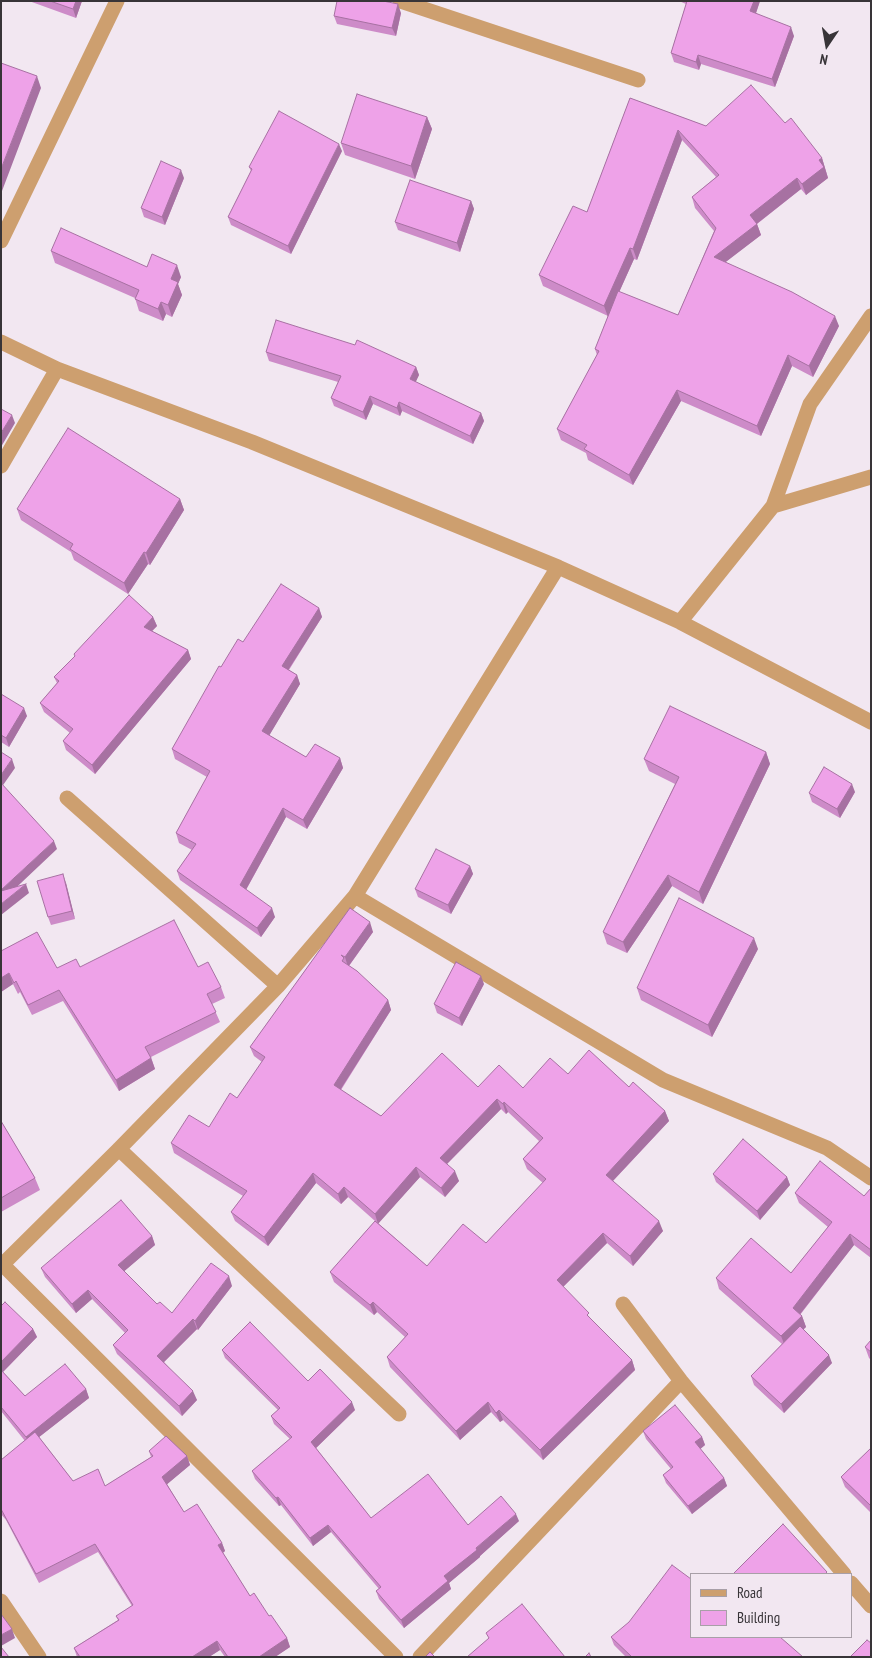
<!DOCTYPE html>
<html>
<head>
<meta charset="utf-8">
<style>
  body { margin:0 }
  #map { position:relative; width:872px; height:1658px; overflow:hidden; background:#f2e7f1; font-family:"PT Sans Narrow",sans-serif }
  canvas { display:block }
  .frame { position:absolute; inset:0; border:2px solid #383438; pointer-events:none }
  .legend { position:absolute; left:690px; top:1573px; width:162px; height:65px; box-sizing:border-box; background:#f2e7f1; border:1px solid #a89fa7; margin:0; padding:6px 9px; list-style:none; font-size:15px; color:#383438 }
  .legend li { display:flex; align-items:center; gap:10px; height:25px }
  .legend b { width:25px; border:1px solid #a89fa7 }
  .north { position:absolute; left:802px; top:20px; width:50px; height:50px; -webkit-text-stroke:4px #f2e7f1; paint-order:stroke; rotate:192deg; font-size:14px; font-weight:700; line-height:20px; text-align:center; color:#383438 }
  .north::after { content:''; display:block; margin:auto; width:18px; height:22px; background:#383438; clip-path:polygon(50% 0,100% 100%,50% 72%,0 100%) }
</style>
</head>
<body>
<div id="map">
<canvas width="872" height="1658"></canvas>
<div class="frame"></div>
<ul class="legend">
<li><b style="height:6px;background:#cd9f6f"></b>Road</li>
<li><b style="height:14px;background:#eea2e8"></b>Building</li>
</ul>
<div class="north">N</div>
</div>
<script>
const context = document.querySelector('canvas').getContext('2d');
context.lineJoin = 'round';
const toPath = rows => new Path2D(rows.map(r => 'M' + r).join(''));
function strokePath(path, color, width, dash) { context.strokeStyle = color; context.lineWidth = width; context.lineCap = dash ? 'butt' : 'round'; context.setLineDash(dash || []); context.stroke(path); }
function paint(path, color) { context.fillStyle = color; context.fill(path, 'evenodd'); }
const street = toPath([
  [400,1,638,80],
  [1,241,117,1],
  [1,342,57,369,252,442,558,567,680,622,871,722],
  [1,466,57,369],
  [773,506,871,477],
  [680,622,773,506,810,404,871,316],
  [67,798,278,986],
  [355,896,663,1080,827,1148,871,1178],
  [119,1149,399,1414],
  [3,1265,396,1657],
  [1,1266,119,1149,278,986,355,896,558,567],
  [623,1304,681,1381,844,1574],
  [851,1583,871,1606],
  [1,1601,39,1657],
  [420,1657,681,1381]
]);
const wall = toPath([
  [29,1,82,1,76,18],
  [679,1,760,1,756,13,794,36,775,87,701,64,699,70,674,62,671,53,686,4],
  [401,13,396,36,337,24,334,16],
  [630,98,706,126,785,123,822,158,828,178,806,195,801,189,757,224,761,235,725,262,839,326,813,377,792,366,761,436,681,401,633,485,588,460,586,453,561,440,557,429,597,355,595,349,608,316,543,286,539,275,587,212],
  [682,140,716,177,692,197,695,208,714,231,678,315,619,292,634,259,637,260],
  [427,117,432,129,415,179,345,155,341,143],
  [342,151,291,254,231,225,228,217,251,171,249,167],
  [184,178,165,225,144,217,141,208],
  [471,201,474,209,460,252,398,230,395,222],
  [51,251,147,267,181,277,178,284,182,295,172,317,166,314,163,321,139,311,135,298,55,263],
  [266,352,416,367,419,375,415,382,481,413,484,421,473,444,402,411,400,416,373,404,366,420,334,406,331,398,338,382,269,361],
  [180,499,184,510,150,565,148,564,128,594,74,560,71,552,21,520,17,509],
  [319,608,322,617,289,670,297,675,300,684,269,735,306,757,340,758,343,768,307,829,286,817,246,890,275,917,261,937,180,880,177,871,192,850,179,843,176,833,207,777,175,759,172,749,221,667,243,642],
  [153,617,157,626,152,631,188,650,191,659,95,774,66,750,63,741,70,733,44,712,40,703,57,683,54,677,75,656,74,654],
  [1,694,27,716,9,747,1,742],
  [766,752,770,764,703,904,672,886,627,953,607,944,603,932,675,784,649,771,644,759],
  [855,792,840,818,812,802,809,793],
  [470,866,473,874,451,914,418,897,415,889],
  [66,883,75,919,51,925,48,917],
  [350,908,373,932,349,966,388,1000,391,1010,341,1090,381,1116,478,1087,523,1088,568,1074,629,1087,665,1111,669,1121,613,1181,663,1231,633,1266,607,1243,563,1287,592,1320,632,1360,635,1370,543,1460,503,1420,500,1422,491,1412,460,1440,390,1367,387,1357,405,1337,377,1312,374,1315,334,1282,330,1272,375,1221,348,1197,341,1204,316,1183,268,1246,235,1221,231,1212,243,1196,174,1153,171,1143,209,1127,237,1098,262,1062,254,1056,250,1047],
  [501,1109,506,1114,508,1112,539,1141,523,1159,527,1169,543,1183,486,1243,427,1266,378,1223,420,1177,445,1197,459,1181,447,1164],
  [758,949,712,1037,641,1000,637,988],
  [1,951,57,968,80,967,198,967,221,987,225,998,212,1004,220,1022,151,1057,155,1069,119,1091,63,1001,32,1015,20,992,18,994,13,984,1,992],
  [484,984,462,1026,437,1013,434,1004],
  [1,1121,35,1178,40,1190,1,1212],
  [713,1174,787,1177,790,1185,760,1220,716,1182],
  [871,1188,871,1258,854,1245,800,1315,802,1316,806,1327,803,1330,832,1363,784,1413,754,1385,751,1376,782,1344,719,1289,716,1278,791,1273,828,1227,799,1203,795,1193,864,1196],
  [152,1236,155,1245,124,1271,157,1304,172,1313,232,1286,198,1330,197,1329,164,1362,197,1400,182,1416,117,1354,113,1345,125,1333,92,1299,76,1313,45,1277,41,1268],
  [1,1306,33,1329,37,1337,3,1372,25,1396,86,1389,89,1398,39,1437,73,1481,105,1486,151,1457,149,1451,187,1456,190,1465,167,1484,184,1512,222,1543,225,1551,223,1553,250,1596,269,1616,287,1638,290,1647,275,1657,225,1657,220,1650,209,1657,77,1657,74,1648,118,1620,116,1616,132,1606,98,1552,39,1583,6,1520,1,1514,1,1460,25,1441,1,1411],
  [865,1347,871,1352,871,1360,869,1358],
  [222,1350,308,1381,355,1410,316,1448,371,1518,468,1525,519,1521,480,1556,480,1557,449,1583,451,1589,404,1628,379,1599,376,1591,379,1589,331,1532,313,1546,281,1505,279,1506,255,1479,252,1471,290,1439,274,1424,271,1416,278,1410,225,1358],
  [643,1431,702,1437,705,1445,700,1449,724,1478,727,1486,692,1514,666,1483,663,1475,671,1469,646,1439],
  [871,1448,871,1513,845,1487,841,1477],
  [611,1637,691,1637,803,1657,626,1657,614,1645]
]);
const shadedWall = toPath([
  [76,1,82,1,76,18,73,9],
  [754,1,760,1,754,19,750,11],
  [398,4,401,13,396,36,392,28],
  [791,27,794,36,775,87,772,79],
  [698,55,701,64,699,70,696,62],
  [37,76,41,88,2,191,1,169],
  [427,117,432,129,415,179,411,166],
  [678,130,682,140,637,260,633,249],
  [339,144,342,151,291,254,288,246],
  [822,158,828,178,806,195,802,184,819,160],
  [181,170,184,178,165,225,162,217],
  [797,178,801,189,754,226,750,215],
  [471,201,474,209,460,252,457,243],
  [757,224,761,235,718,268,714,257],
  [630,248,634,259,608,317,604,306],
  [177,265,181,277,178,284,182,295,172,317,168,305,171,279],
  [161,302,166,314,163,321,158,309],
  [835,316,839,326,813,377,809,366],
  [788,355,792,366,761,436,757,426],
  [416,367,419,375,413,388,410,379],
  [677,390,681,401,633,485,629,475],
  [370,396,373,404,366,420,363,412],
  [399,402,402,411,400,416,397,408],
  [481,413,484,421,473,444,470,436],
  [12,415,15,423,1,447,1,433],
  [180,499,184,510,150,565,146,553],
  [144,552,148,564,128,594,124,583],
  [319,608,322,617,285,675,282,666],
  [153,617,157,626,147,636,144,627],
  [188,650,191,659,95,774,92,765],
  [297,675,300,684,266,741,262,731],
  [24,708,27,716,9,747,6,738],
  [766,752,770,764,703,904,699,892],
  [340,758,343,768,307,829,303,820],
  [12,759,15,768,1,788,1,775],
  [852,784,855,792,840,818,837,809],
  [283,808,286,817,243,895,240,885],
  [54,841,57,849,3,900,1,895,1,890],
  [470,866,473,874,451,914,448,905],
  [63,874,66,883,75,919,72,911],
  [668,875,672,886,627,953,623,942],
  [26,884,29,893,1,915,1,904],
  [272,908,275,917,261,937,257,928],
  [370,922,373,932,348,967,345,957],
  [754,938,758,949,712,1037,708,1025],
  [9,973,13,984,1,992,1,978],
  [481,976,484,984,462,1026,459,1018],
  [388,1000,391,1010,337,1095,334,1085],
  [151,1058,155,1069,119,1091,116,1080],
  [497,1099,501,1109,443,1168,440,1158],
  [504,1102,508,1112,506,1114,503,1104],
  [665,1111,669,1121,609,1185,606,1175],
  [416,1167,420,1177,378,1224,375,1214],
  [455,1171,459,1181,445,1197,441,1188],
  [313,1173,316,1183,268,1246,264,1237],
  [787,1177,790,1185,760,1220,757,1211],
  [344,1187,348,1197,341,1204,338,1194],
  [659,1221,663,1231,633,1266,630,1256],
  [603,1233,607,1243,560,1290,557,1280],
  [850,1234,854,1245,797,1318,793,1308],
  [152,1236,155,1245,121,1274,118,1265],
  [229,1276,232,1286,198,1330,195,1321],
  [88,1290,92,1299,76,1313,72,1304],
  [373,1302,377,1312,374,1315,370,1305],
  [802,1316,806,1327,785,1346,781,1336],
  [193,1319,197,1329,160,1366,157,1356],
  [33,1329,37,1337,1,1374,1,1362],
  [829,1355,832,1363,784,1413,781,1404],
  [632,1360,635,1370,543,1460,540,1450],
  [86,1389,89,1398,29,1445,26,1437],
  [193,1391,197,1400,182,1416,179,1406],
  [352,1402,355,1410,314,1450,311,1442],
  [488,1402,491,1412,460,1440,456,1431],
  [499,1410,503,1420,500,1422,496,1413],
  [702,1437,705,1445,698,1451,695,1442],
  [187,1456,190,1465,165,1486,162,1477],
  [724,1478,727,1486,692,1514,688,1506],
  [278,1497,281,1505,279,1506,276,1498],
  [516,1514,519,1521,480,1556,480,1557,449,1583,451,1589,404,1628,401,1620,444,1576],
  [328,1525,331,1532,313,1546,310,1538],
  [222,1543,225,1551,221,1554,218,1545],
  [12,1629,15,1638,1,1646,1,1635],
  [287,1638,290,1647,275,1657,259,1657],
  [217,1641,220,1650,209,1657,192,1657]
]);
const building = toPath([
  [50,1,76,1,73,9,50,1],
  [337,1,383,1,398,4,392,28,334,16,337,1],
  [687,1,754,1,750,11,791,27,772,79,698,55,696,62,671,53,687,1],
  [1,63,37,76,1,169,1,63],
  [751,85,785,123,791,118,822,158,819,160,824,167,802,184,797,178,750,215,757,224,714,257,792,292,835,316,809,366,788,355,757,426,677,390,629,475,584,449,587,445,557,429,599,351,595,349,618,291,678,315,716,228,692,197,719,175,678,130,633,249,630,248,604,306,539,275,573,206,587,212,630,98,706,126,751,85],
  [357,94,427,117,411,166,341,143,357,94],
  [279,111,339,144,288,246,228,217,252,169,249,167,279,111],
  [161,161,181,170,162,217,141,208,161,161],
  [410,180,471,201,457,243,395,222,410,180],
  [61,228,147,267,152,254,177,265,171,279,178,282,168,305,161,302,158,309,135,299,139,290,51,251,61,228],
  [276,320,355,345,357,340,416,367,410,379,481,413,470,436,399,402,397,408,370,396,363,412,331,398,341,376,266,352,276,320],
  [1,409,12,415,1,433,1,409],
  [68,428,180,499,146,553,144,552,124,583,70,549,73,544,17,509,68,428],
  [281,584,319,608,282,666,297,675,262,731,306,757,315,744,340,758,303,820,283,808,240,885,272,908,257,928,177,871,196,844,176,833,210,771,172,749,219,666,221,667,238,639,243,642,281,584],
  [129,595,153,617,144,627,188,650,92,765,63,741,73,729,40,703,59,681,54,677,75,656,74,654,129,595],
  [1,694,24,708,6,738,1,735,1,694],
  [670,706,766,752,699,892,668,875,623,942,603,932,679,777,644,759,670,706],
  [1,752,12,759,1,775,1,752],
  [824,767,852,784,837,809,809,793,824,767],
  [1,783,54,841,1,890,1,783],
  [436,849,470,866,448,905,415,889,436,849],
  [63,874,72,911,48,917,37,881,63,874],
  [26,884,1,904,1,891,26,884],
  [679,898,754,938,708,1025,637,988,679,898],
  [350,908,370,922,345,957,341,955,344,958,342,961,357,971,388,1000,334,1085,381,1116,442,1053,478,1087,499,1065,523,1088,550,1058,568,1074,589,1050,629,1087,633,1082,665,1111,606,1175,659,1221,630,1256,603,1233,557,1280,589,1313,587,1315,632,1360,540,1450,499,1410,496,1413,488,1402,456,1431,387,1357,408,1334,373,1302,370,1305,330,1272,375,1221,427,1266,463,1224,486,1243,546,1179,523,1159,543,1138,504,1102,503,1104,497,1099,440,1158,455,1171,441,1188,416,1167,375,1214,344,1187,338,1194,313,1173,264,1237,231,1212,247,1191,171,1143,189,1115,209,1127,230,1093,237,1098,265,1057,250,1047,350,908],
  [174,920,198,967,208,962,221,987,207,994,216,1012,145,1047,151,1058,116,1080,59,990,28,1005,16,981,14,983,9,973,1,978,1,951,37,932,57,968,76,959,80,967,174,920],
  [456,962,481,976,459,1018,434,1004,456,962],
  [1,1121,35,1178,1,1198,1,1121],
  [743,1139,787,1177,757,1211,713,1174,743,1139],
  [820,1161,864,1196,871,1188,871,1250,850,1234,793,1308,802,1316,781,1336,716,1278,751,1238,791,1273,832,1222,795,1193,820,1161],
  [121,1200,152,1236,118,1265,157,1304,160,1302,172,1313,211,1263,229,1276,195,1321,193,1319,157,1356,193,1391,179,1406,113,1345,128,1330,88,1290,72,1304,41,1268,121,1200],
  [5,1302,33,1329,1,1362,1,1306,5,1302],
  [250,1322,308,1381,320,1369,352,1402,311,1442,371,1518,428,1474,468,1525,501,1496,516,1514,476,1548,477,1550,444,1576,448,1581,401,1620,376,1591,381,1587,328,1525,310,1538,278,1497,276,1498,252,1471,292,1437,271,1416,280,1408,222,1350,250,1322],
  [800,1326,829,1355,781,1404,751,1376,800,1326],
  [871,1340,871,1352,865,1347,871,1340],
  [65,1364,86,1389,26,1437,1,1407,1,1370,25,1396,65,1364],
  [675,1405,702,1437,695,1442,724,1478,688,1506,663,1475,673,1467,643,1431,675,1405],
  [35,1432,73,1481,98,1469,105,1486,153,1456,149,1451,166,1436,187,1456,162,1477,184,1512,197,1504,222,1543,218,1545,250,1596,254,1593,269,1616,271,1615,287,1638,259,1657,228,1657,217,1641,192,1657,80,1657,74,1648,119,1620,116,1616,133,1605,95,1544,36,1574,1,1509,1,1460,35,1432],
  [871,1448,871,1506,841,1477,871,1448],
  [783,1524,827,1572,825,1574,733,1574,783,1524],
  [672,1565,691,1579,691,1637,780,1637,803,1657,632,1657,611,1637,629,1622,672,1565],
  [522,1604,565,1657,467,1657,489,1638,486,1633,522,1604],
  [1,1614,12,1629,1,1635,1,1614],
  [867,1640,871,1643,871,1657,850,1657,867,1640],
  [1,1647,9,1657,1,1657,1,1647],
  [430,1652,435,1657,425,1657,430,1652],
  [589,1653,591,1657,585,1657,589,1653]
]);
strokePath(street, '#cd9f6f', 15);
paint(wall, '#cd8bc8');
paint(shadedWall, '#a771a2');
paint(building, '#eea2e8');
strokePath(building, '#a771a2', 1);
</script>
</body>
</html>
